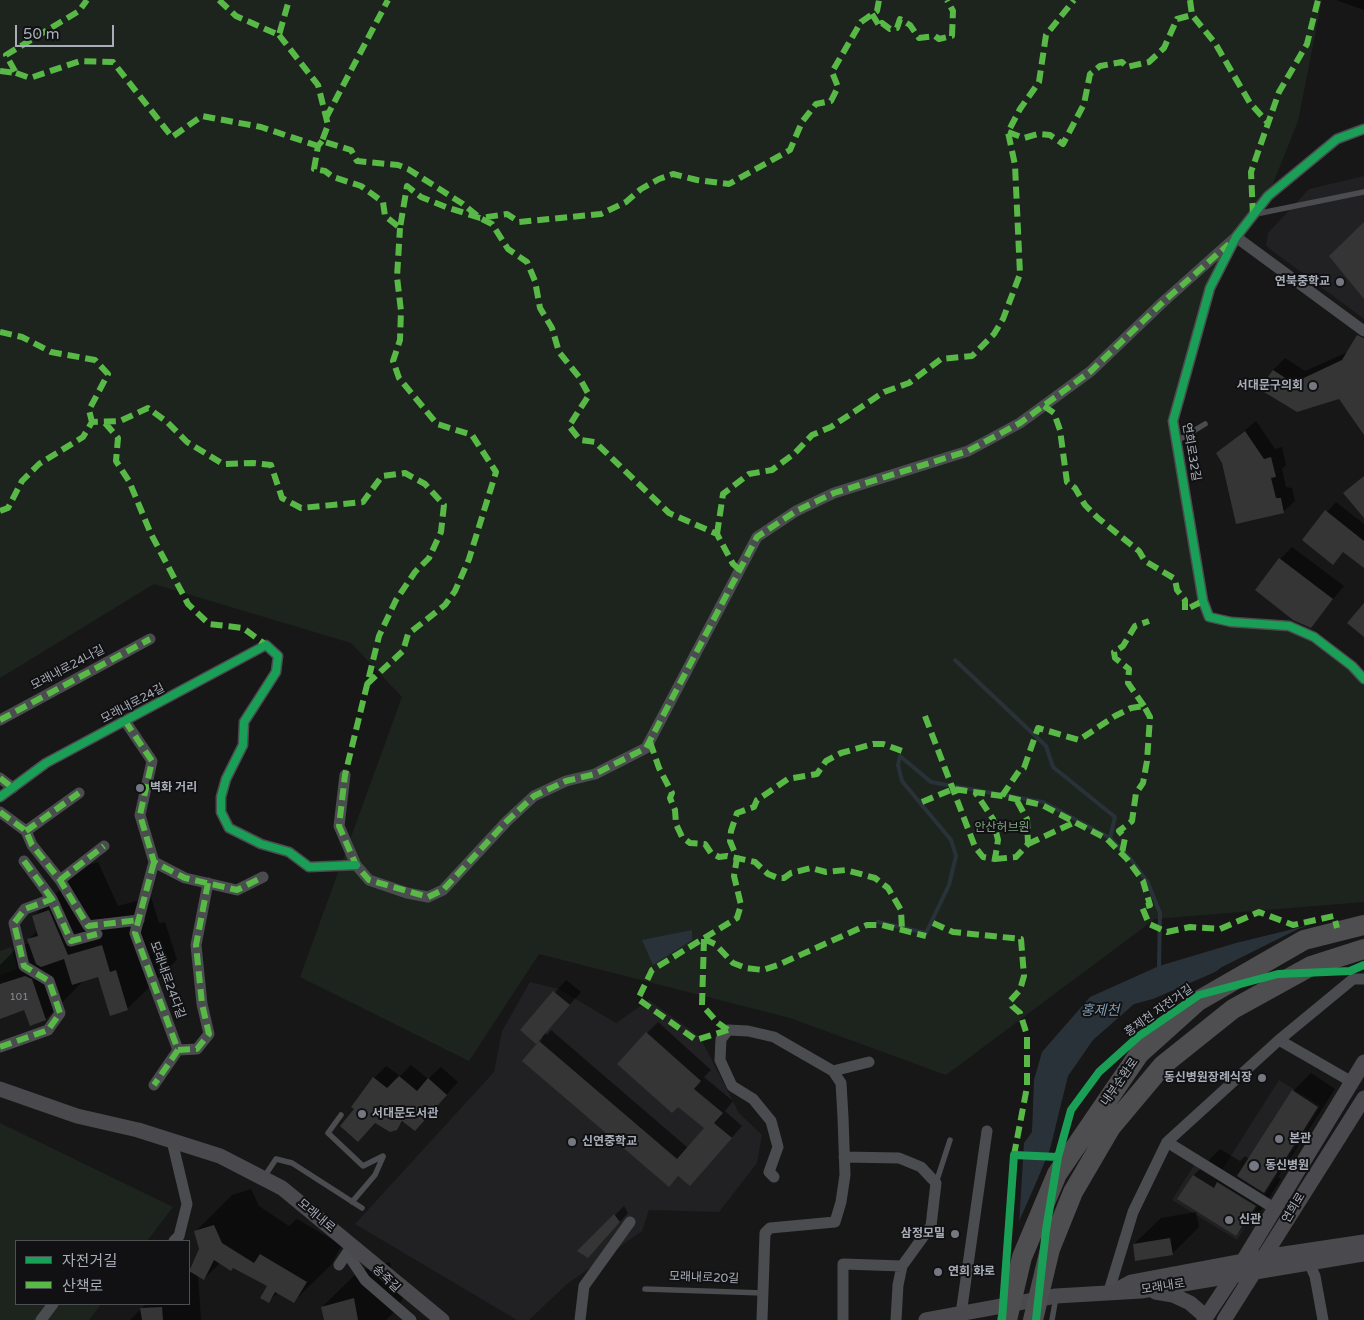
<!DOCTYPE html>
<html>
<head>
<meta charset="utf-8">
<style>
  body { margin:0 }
  #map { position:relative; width:1364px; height:1320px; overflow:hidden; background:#171717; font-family:"Varela Round","Noto Sans KR",sans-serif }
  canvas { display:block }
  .legend { position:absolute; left:15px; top:1240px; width:175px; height:65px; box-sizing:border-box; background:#111113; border:1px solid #4d4f55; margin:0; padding:6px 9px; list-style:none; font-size:15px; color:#a8adb8 }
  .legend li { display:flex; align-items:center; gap:10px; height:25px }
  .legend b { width:25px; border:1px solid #4d4f55 }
  .scale { position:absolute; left:15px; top:25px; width:99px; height:22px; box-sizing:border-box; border:2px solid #a8adb8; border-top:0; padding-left:6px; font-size:15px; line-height:18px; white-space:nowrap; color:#a8adb8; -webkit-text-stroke:4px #111113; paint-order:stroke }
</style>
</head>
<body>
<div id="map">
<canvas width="1364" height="1320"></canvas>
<ul class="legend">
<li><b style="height:6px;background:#1a9f57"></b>자전거길</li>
<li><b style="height:6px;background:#58b947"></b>산책로</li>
</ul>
<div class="scale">50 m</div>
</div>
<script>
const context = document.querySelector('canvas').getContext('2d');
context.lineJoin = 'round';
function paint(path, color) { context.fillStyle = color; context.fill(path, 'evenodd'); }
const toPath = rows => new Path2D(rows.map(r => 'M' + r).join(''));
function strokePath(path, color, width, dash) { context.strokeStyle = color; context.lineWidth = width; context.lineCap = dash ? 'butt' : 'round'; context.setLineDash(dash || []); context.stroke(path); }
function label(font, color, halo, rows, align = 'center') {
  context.font = font + ' "Varela Round","Noto Sans KR",sans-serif'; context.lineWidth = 4; context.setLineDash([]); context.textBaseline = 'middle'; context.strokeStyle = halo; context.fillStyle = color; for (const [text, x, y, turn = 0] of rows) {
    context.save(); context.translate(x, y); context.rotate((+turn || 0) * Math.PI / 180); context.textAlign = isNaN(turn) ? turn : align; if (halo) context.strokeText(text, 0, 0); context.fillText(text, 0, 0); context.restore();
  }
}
const built = toPath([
  [1364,176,1364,319,1266,246,1268,233,1309,189],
  [530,982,559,989,616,1023,649,1000,700,1037,739,1113,762,1135,757,1163,719,1212,649,1210,642,1231,567,1284,529,1320,517,1320,355,1224,494,1072,502,1031],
  [1279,1080,1321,1106,1237,1240,1172,1200,1198,1159,1220,1173]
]);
const green = toPath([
  [0,0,1322,0,1298,121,1268,196,1210,288,1173,421,1209,617,1289,626,1314,637,1364,679,1364,902,1155,919,946,1075,790,1018,539,954,469,1061,300,977,402,697,351,643,154,584,0,678],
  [11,947,18,969,0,975,0,951],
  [0,1123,173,1207,147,1241,16,1241,16,1304,101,1304,89,1320,0,1320]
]);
const water = toPath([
  [1342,917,1153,999,1134,1004,1093,1040,1068,1076,1050,1149,1019,1225,1024,1143,1032,1132,1034,1080,1042,1052,1090,997,1159,966,1236,943],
  [692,930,692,940,653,965,642,940]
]);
const pier = toPath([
  [1364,912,1364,955,1338,956,1230,969,1207,978,1222,967,1298,929,1342,914],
  [1056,1138,1046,1224,1032,1320,1002,1320,1016,1228]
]);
const shadow = toPath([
  [1336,0,1364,0,1364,10],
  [1364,330,1364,433,1340,398,1297,411,1273,370,1285,358,1305,371,1348,352],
  [1256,421,1275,449,1282,447,1286,465,1282,469,1286,487,1292,488,1295,501,1284,511,1237,522,1223,462,1218,453],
  [1336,502,1364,524,1364,567,1344,551,1332,563,1303,540],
  [1292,547,1344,586,1311,626,1280,559],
  [98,862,118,906,151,897,159,923,165,922,177,960,127,1009,99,976,84,980,45,1020,25,1008,0,1017,0,965,18,947,30,943,28,940,38,930,33,917,82,867],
  [566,980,581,992,545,1033,547,1035,551,1030,688,1148,706,1128,647,1033,658,1022,711,1070,704,1077,733,1101,725,1111,742,1126,690,1185,524,1060,543,1038,522,1030],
  [411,1065,428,1079,441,1067,458,1082,415,1130,404,1121,396,1129,355,1109,374,1078,386,1066,400,1076],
  [1311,1073,1335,1089,1278,1177,1281,1179,1263,1208,1236,1235,1179,1199,1194,1175,1220,1149,1240,1161,1245,1156,1250,1159,1293,1091],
  [251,1189,259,1206,289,1226,297,1219,342,1245,331,1265,294,1301,278,1292,268,1302,268,1286,233,1267,221,1262,204,1279,198,1275,201,1320,130,1320,146,1304,189,1304,189,1272,193,1272,189,1269,200,1249,195,1232,232,1195],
  [624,1206,628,1213,597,1248,579,1251],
  [1196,1212,1199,1227,1172,1254,1134,1244,1161,1218],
  [390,1262,393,1280,408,1288,397,1309,386,1320,326,1320,322,1307,359,1271]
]);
const stream = toPath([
  [955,660,1046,746,1053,767,1115,817,1110,838],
  [878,922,926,933,949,885,956,856,951,840,902,781,898,765,900,756,931,782,1043,802,1110,838,1130,858,1148,883,1160,913,1159,966]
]);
const building = toPath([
  [1364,222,1364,299,1329,256],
  [1357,335,1364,338,1364,435,1339,399,1297,412,1259,389,1273,370,1293,383,1342,360],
  [1245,431,1264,459,1271,457,1276,477,1271,478,1276,498,1281,498,1284,513,1236,524,1222,463,1216,453],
  [1364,476,1364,518,1343,493],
  [1325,510,1364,541,1364,568,1343,552,1333,565,1302,540],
  [1279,558,1333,599,1311,628,1293,620,1255,590],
  [1364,603,1364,637,1347,623],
  [49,910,68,955,102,945,110,972,116,970,128,1010,110,1016,98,977,72,985,64,959,41,967,36,964,27,939,38,936,32,916],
  [25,976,32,979,46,1020,30,1026,24,1010,0,1019,0,984],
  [553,991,570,1005,536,1044,520,1030],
  [646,1032,701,1081,694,1089,723,1113,714,1123,732,1138,690,1186,678,1176,669,1187,522,1061,539,1041,677,1159,704,1128,678,1107,672,1113,617,1064],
  [399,1076,417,1091,428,1078,447,1095,415,1131,402,1121,397,1130,390,1132,375,1123,358,1142,340,1126,354,1109,351,1107,373,1077,387,1088],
  [1292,1090,1318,1107,1264,1193,1237,1176],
  [1193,1175,1214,1188,1217,1182,1256,1206,1236,1236,1177,1199],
  [614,1214,620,1222,588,1258,577,1251],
  [214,1225,222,1243,254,1263,260,1254,307,1282,294,1303,275,1292,269,1303,260,1298,267,1286,233,1268,231,1271,214,1260,204,1280,189,1271,199,1249,194,1231],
  [1170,1238,1173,1255,1135,1261,1133,1244],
  [354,1298,358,1320,324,1320,321,1307],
  [162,1307,163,1320,142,1320,140,1308]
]);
const lane = toPath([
  [1256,214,1364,192],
  [1177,441,1205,424],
  [341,1115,328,1133,363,1166,383,1156],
  [264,1177,276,1159,292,1163,362,1208],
  [936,1183,950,1140],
  [352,1202,375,1175,383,1157],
  [645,1289,763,1293],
  [1052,1320,1056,1297]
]);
const street = toPath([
  [1364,129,1337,139,1268,196,1236,237,1210,288,1173,421,1203,601,1209,617,1231,622,1289,626,1314,637,1352,666,1364,679],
  [1236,237,1364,331],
  [0,720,150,639],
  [125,721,152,761,140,815,154,862,185,878,237,890,263,877],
  [345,775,339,826,356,865,369,880,407,893,428,897,443,890,507,821,534,796,566,781,595,774,646,748,757,537,796,511,834,493,968,451,1020,423,1091,371,1163,302,1236,237],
  [0,778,13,788],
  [0,797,46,763,266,645,278,656,276,672,244,722,243,745,226,779,221,797,221,812,229,828,261,844,289,852,309,867,356,865],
  [0,812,26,831,32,845,60,880,88,926,139,920],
  [26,831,79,793],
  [24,861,52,899],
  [154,862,135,933,178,1050,154,1085],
  [60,880,104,846],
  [1279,1040,1352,1082],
  [0,1047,48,1030,60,1013,49,981,24,966,14,923,25,909,52,899,71,941,97,934],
  [178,1050,197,1049,209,1034,202,1004,196,945,208,883],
  [172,1141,187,1204,179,1236,174,1241],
  [1167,1142,1274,1208],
  [844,1157,899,1158,921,1167,936,1183,931,1226,902,1266,898,1285,896,1320],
  [774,1177,769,1172,778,1147,771,1121,753,1099,732,1086,720,1060,721,1039,728,1030,748,1031,774,1037,833,1071,869,1062],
  [347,1253,365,1280,411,1320],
  [339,1265,351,1247],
  [1310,1265,1315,1276,1323,1320],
  [1108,1294,1133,1212,1167,1142,1279,1040,1353,979,1364,979],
  [958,1319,961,1314,987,1131],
  [41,1320,53,1304],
  [580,1320,584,1286,630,1222],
  [762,1320,765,1233,770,1228,835,1222,841,1202,845,1175,843,1117,841,1083,833,1071],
  [843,1320,843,1264,902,1266]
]);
const secondary = toPath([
  [0,1089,77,1116,138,1130,220,1156,282,1188,442,1320],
  [1120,1288,1131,1282,1264,1257,1364,1242],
  [1155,1292,1173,1295,1190,1303,1206,1317],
  [926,1320,1056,1296,1141,1291,1364,1254],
  [1204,1320,1243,1261,1364,1062],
  [1224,1320,1364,1098]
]);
const highway = toPath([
  [1007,1320,1022,1257,1057,1174,1139,1054,1198,1001,1304,940,1364,925],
  [1033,1320,1050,1249,1073,1192,1111,1127,1163,1065,1233,1009,1311,966,1364,949]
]);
const quiet = toPath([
  [219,0,236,16,279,35,289,0],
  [1190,0,1192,15,1215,43,1250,103,1268,123],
  [872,14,880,27,882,23,890,29,897,28,900,19,910,25,919,38,935,36,939,39,952,36,953,11,947,0],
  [279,35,318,85,328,125,322,141,351,150,357,161,398,165,408,169,463,204,480,218,492,224,508,249,527,262,535,281,540,308,552,328,559,352,579,377,589,395,569,426,580,440,595,442,669,513,717,534,733,564,741,571],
  [0,71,16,73,6,55,79,11,87,0],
  [16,73,30,78,80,61,113,62,172,137,202,116,261,127,318,146],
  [326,118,388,0],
  [1008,132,1024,138,1038,134,1050,135,1063,144,1084,104,1090,74,1100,66,1122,62,1127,67,1149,62,1164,48,1177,19,1192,15],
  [322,141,318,146,314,169,325,171,333,177,361,186,383,202,385,216,400,228,407,186,421,197,446,207,480,218,507,214,519,222,601,214,626,202,641,189,659,179,673,174,697,180,729,184,790,150,802,122,816,104,831,101,838,87,832,72,861,22,877,11,879,0],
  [1253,215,1251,172,1279,92,1307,44,1318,0],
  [0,332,22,337,51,352,95,360,108,374,89,410,92,422],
  [1044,406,1054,413,1060,430,1067,482,1075,488,1085,505,1098,518,1139,551,1145,561,1175,579,1177,590,1185,600,1185,610,1203,601],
  [105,423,118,438,116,461,129,481,151,534,188,604,209,624,243,628,266,645],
  [0,511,8,508,22,481,39,464,83,437,92,422,120,421,148,408,167,422,187,442,223,464,253,463,271,465,282,498,301,508,363,502,382,476,405,473,425,484,444,505,441,532,429,558,415,572,396,600,379,636,345,775,339,826,356,865,369,880,428,897,443,890,507,821,534,796,566,781,595,774,646,748,757,537,796,511,834,493,968,451,1020,423,1091,371,1163,302,1229,244],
  [717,534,723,494,749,474,772,470,795,453,812,435,831,427,884,392,909,383,941,359,972,356,994,334,1003,319,1020,274,1015,165,1008,132,1020,109,1039,82,1046,35,1074,0],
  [367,684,403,651,408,634,445,605,455,591,469,559,496,472,472,435,437,424,399,378,393,361,400,340,401,311,397,277,400,228],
  [1144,706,1128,683,1129,669,1115,658,1114,652,1123,646,1135,626,1149,621],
  [925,716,975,847,983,857,995,859,998,840,993,819,975,792],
  [0,720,150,639],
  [125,721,152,761,140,815,154,862,185,878,237,890,263,877],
  [650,742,659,768,672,793,670,798,675,810,676,824,682,837,690,843,705,844,711,853,719,857,727,856,755,862,768,874,778,878,784,878,791,873,811,868,826,872,846,870,875,878,888,888,901,910,902,930],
  [0,778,13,788],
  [1002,796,1019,771,1024,768,1038,728,1079,740,1115,716,1131,708,1144,706,1150,717,1147,761,1143,783,1136,793,1132,821,1119,831,1125,838,1122,853],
  [922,802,953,789,1002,796,1042,805,1107,839,1127,859,1143,881,1150,905,1142,907,1149,924,1167,932,1190,927,1220,929,1259,912,1293,925,1334,916,1337,928],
  [0,812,26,831,32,845,60,880,88,926,139,920],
  [26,831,79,793],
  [1028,844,1073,823],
  [995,859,1016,857,1028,844,1027,819,1016,799],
  [24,861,52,899],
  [154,862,135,933,178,1050,154,1085],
  [60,880,104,846],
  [933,923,953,932,1021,939,1024,976,1020,990,1010,1001,1012,1006,1020,1013,1027,1035,1027,1087,1014,1155],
  [704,939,715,944,733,963,746,968,763,970,778,965,867,925,882,925,926,936],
  [704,939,702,1005,718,1023,728,1030],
  [728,1030,696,1040,638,999,652,970,737,918,741,905,734,876,737,858,730,841,731,831,737,813,754,807,757,800,788,779,817,774,826,761,841,753,873,744,883,744,905,752],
  [0,1047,48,1030,60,1013,49,981,24,966,14,923,25,909,52,899,71,941,97,934],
  [178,1050,197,1049,209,1034,202,1004,196,945,208,883]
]);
const cycleway = toPath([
  [1364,129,1337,139,1268,196,1236,237,1210,288,1173,421,1203,601,1209,617,1231,622,1289,626,1314,637,1352,666,1364,679],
  [0,797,46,763,266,645,278,656,276,672,244,722,243,745,226,779,221,797,221,812,229,828,261,844,289,852,309,867,356,865],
  [1002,1320,1014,1155,1058,1157],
  [1036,1320,1046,1230,1058,1157,1071,1110,1099,1072,1139,1036,1199,995,1278,974,1350,971,1364,965]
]);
const markers = [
  [1340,282,5,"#757880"],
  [1313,386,5,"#757880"],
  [140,788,5,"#757880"],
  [1262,1078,5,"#757880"],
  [362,1114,5,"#757880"],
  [1279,1139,5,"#757880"],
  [572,1142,5,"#757880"],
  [1254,1166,6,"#757880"],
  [1229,1220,5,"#757880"],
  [955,1234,5,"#757880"],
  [938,1272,5,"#757880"]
];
const numberNames = [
  ["101",19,997]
];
const poiNames = [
  ["연북중학교",1330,282,"right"],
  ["서대문구의회",1303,386,"right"],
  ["벽화 거리",150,788],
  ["동신병원장례식장",1252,1078,"right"],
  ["서대문도서관",372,1114],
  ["본관",1289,1139],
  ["신연중학교",582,1142],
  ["동신병원",1265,1166],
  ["신관",1239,1220],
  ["삼정모밀",945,1234,"right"],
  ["연희 화로",948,1272]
];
const streetNames = [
  ["연희로32길",1191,452,80],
  ["모래내로24나길",68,668,-28],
  ["모래내로24길",133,704,-28],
  ["모래내로24다길",167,980,70],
  ["홍제천 자전거길",1159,1011,-35],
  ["내부순환로",1120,1082,-55],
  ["연희로",1294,1208,-59],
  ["모래내로",316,1216,40],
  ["모래내로20길",704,1278,2],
  ["송죽길",386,1279,44],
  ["모래내로",1163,1287,-9]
];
const parkNames = [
  ["안산허브원",1002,828]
];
const waterNames = [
  ["홍제천",1100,1011]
];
paint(built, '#212123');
paint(green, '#1d241e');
paint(water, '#2a3239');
paint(pier, '#171717');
paint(shadow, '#0007');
strokePath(stream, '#2a3239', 4);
paint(building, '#353536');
strokePath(lane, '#4b4c50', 5.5);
strokePath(street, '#4b4c50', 11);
strokePath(secondary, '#4a4a4e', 15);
strokePath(highway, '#4e4e51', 20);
strokePath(quiet, '#58b947', 6, [12, 6]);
strokePath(cycleway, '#1a9f57', 8);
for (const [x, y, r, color] of markers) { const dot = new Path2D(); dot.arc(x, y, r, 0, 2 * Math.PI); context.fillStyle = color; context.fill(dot); strokePath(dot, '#111113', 2); }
label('10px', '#8b8f98', null, numberNames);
label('bold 12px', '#a8adb8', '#111113', poiNames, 'left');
label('12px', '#a8adb8', '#111113', streetNames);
label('12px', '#7fa381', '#111113', parkNames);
label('italic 14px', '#7f9bb3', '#111113', waterNames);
</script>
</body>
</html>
